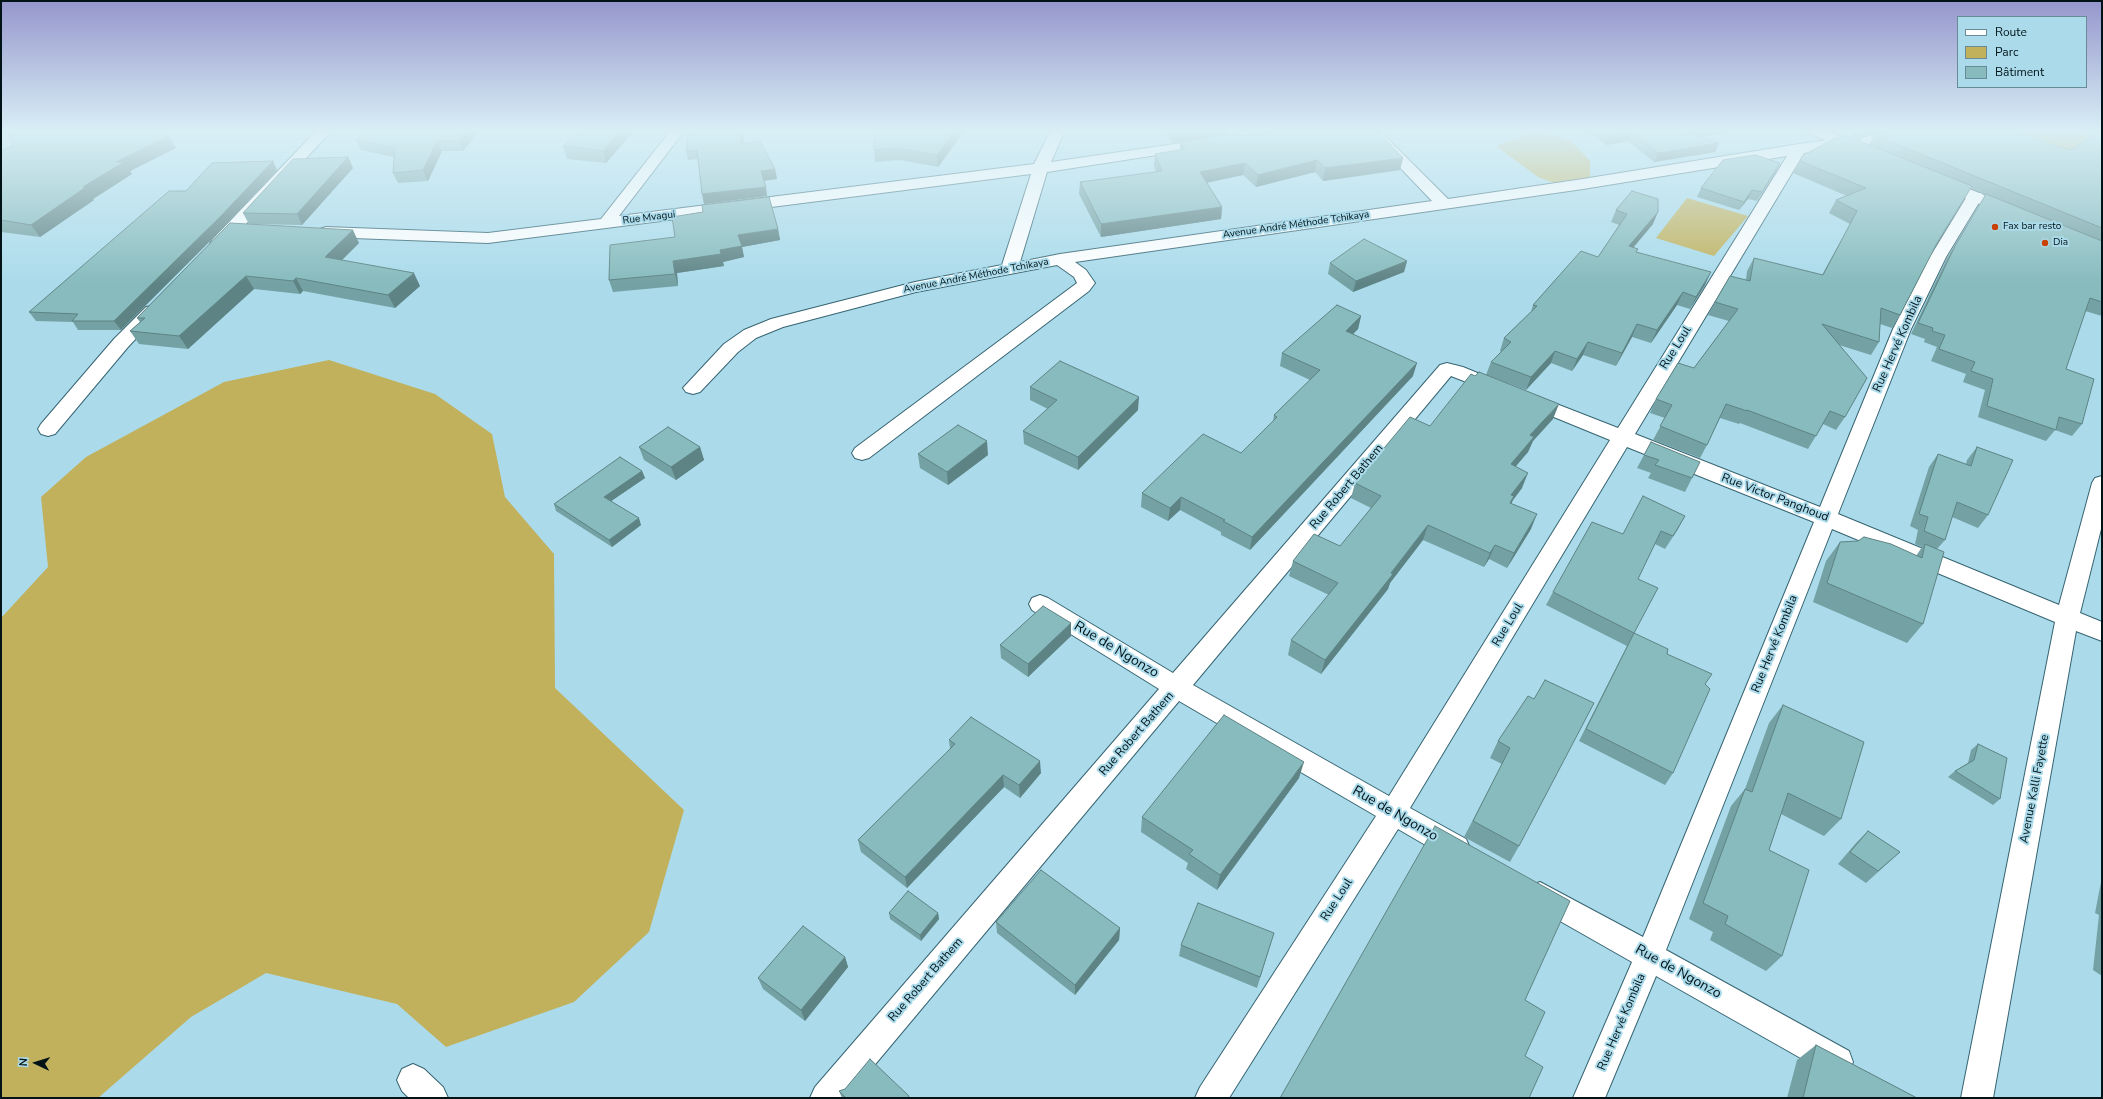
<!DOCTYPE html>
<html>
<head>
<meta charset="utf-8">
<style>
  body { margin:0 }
  #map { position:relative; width:2103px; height:1099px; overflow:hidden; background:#abdbeb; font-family:"Nunito Sans",sans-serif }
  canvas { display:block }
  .frame { position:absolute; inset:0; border:2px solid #021318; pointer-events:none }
  .legend { position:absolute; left:1957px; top:16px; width:130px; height:72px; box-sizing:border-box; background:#abdbeb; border:1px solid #678b97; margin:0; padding:5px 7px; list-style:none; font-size:12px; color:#021318 }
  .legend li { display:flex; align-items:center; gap:8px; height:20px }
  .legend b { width:20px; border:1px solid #678b97 }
  .north { position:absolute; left:16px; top:1043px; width:40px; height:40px; -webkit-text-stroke:3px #abdbeb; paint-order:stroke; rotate:274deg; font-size:11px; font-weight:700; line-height:16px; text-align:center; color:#021318 }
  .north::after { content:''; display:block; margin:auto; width:14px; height:18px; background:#021318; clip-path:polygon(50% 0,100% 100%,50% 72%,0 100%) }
</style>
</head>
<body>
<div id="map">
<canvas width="2103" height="1099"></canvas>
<div class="frame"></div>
<ul class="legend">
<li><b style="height:5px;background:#fff"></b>Route</li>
<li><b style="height:11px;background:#c1b15c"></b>Parc</li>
<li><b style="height:11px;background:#87bbbd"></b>Bâtiment</li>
</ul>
<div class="north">N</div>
</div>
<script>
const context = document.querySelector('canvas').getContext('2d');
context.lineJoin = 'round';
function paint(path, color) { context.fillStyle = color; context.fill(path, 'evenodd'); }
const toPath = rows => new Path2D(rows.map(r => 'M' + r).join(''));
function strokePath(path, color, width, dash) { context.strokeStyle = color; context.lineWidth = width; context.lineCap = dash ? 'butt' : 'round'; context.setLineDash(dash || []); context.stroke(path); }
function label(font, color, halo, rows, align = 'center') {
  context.font = font + ' "Nunito Sans",sans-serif'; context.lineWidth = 4; context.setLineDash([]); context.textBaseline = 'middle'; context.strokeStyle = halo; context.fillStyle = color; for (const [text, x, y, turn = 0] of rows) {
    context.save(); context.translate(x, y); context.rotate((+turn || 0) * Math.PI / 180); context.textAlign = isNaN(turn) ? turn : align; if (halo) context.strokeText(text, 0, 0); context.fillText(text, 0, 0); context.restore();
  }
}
const green = toPath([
  [1541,130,1572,142,1590,161,1590,179,1554,183,1538,177,1496,146,1523,136,1524,131],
  [1991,130,2074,130,2102,142,2102,171],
  [1687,198,1748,216,1714,256,1656,238],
  [329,360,435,394,492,434,505,497,554,554,555,688,684,810,649,932,574,1002,446,1047,397,1004,266,973,191,1017,98,1098,1,1098,1,618,48,567,41,497,86,457,224,382]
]);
const minor = toPath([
  [317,130,332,130,224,248,212,248,210,244,212,240,317,130],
  [671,130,685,130,619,216,1034,164,1051,130,1065,130,1051,162,1209,139,1214,140,1216,143,1214,146,1209,147,1047,172,1020,262,1060,254,1432,201,1364,130,1379,130,1448,199,1583,179,1799,144,1843,138,1848,139,1850,142,1848,145,1804,153,1635,434,1820,507,1893,329,1930,257,1969,193,1981,193,1983,196,1946,257,1911,329,1838,514,2059,605,2092,483,2095,478,2102,476,2102,525,2080,613,2102,622,2102,641,2076,631,1993,1098,1961,1098,2055,622,1832,529,1666,950,1849,1051,1853,1062,1849,1073,1838,1077,1827,1073,1656,976,1605,1098,1573,1098,1632,962,1530,904,1526,895,1530,886,1540,882,1643,937,1814,522,1627,447,1410,808,1466,839,1470,848,1466,857,1456,860,1446,857,1398,829,1229,1098,1195,1098,1200,1087,1376,816,1179,701,847,1098,810,1098,815,1087,1159,689,1032,610,1029,604,1032,598,1040,595,1048,598,1173,673,1440,365,1447,363,1463,367,1504,384,1507,388,1504,392,1497,394,1451,376,1193,685,1389,796,1610,440,1522,404,1519,400,1522,396,1529,394,1536,396,1618,428,1787,156,1583,189,1075,262,1086,270,1095,283,1089,291,869,458,862,460,855,458,852,453,855,448,1077,283,1074,277,1057,265,916,292,783,327,756,338,738,352,700,392,693,394,686,392,683,388,724,344,744,330,771,319,915,282,1002,265,1031,174,488,243,326,237,320,235,318,232,320,229,326,227,488,233,601,219,671,130],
  [1891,130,1913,130,1911,133,1866,145,1861,144,1859,141,1861,138,1891,130],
  [152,306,158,307,161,311,158,315,128,347,55,434,48,436,41,434,38,429,41,424,114,339,146,307,152,306],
  [413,1064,424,1069,443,1087,448,1098,409,1098,402,1091,397,1080,402,1069,413,1064]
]);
const tertiary = toPath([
  [1806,130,1825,130,1867,147,1870,150,1867,153,1862,155,1857,153,1808,133,1806,130],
  [1940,177,2016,208,2018,211,2016,214,2004,214,1934,185,1932,182,1934,179,1940,177]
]);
const wall = toPath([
  [480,130,463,151,442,151,428,181,398,183,393,173,394,157,361,150,356,140],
  [635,130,606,163,567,159,563,146],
  [689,130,745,130,743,144,775,169,777,179,764,180,767,196,704,204,698,159,688,160,686,151],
  [874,130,965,130,938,167,900,160,875,162,874,150],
  [1164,130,1228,130,1228,135,1239,136,1366,133,1403,158,1400,170,1323,181,1315,172,1256,187,1243,175,1207,183,1222,207,1221,219,1101,237,1079,194,1080,182,1156,172,1154,166,1155,154,1180,150,1180,142,1172,143],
  [1585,130,1740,130,1702,137,1719,143,1715,152,1654,162,1628,141,1606,145],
  [1854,130,1864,130,1858,140,1869,145,1874,135,2058,147,2071,150,2102,130,2101,130,2102,130,2102,316,2085,311,2066,369,2082,424,2072,436,2055,430,2046,441,1978,417,1985,390,1963,382,1966,374,1931,361,1937,347,1924,342,1925,339,1911,334,1947,258,1986,195,1970,188,1937,243,1900,315,1892,328,1880,324,1879,342,1871,355,1839,345,1845,417,1836,430,1823,424,1808,449,1740,423,1739,424,1720,418,1707,445,1700,458,1653,440,1665,418,1650,413,1656,399,1694,368,1729,321,1708,315,1715,302,1746,280,1747,271,1754,258,1822,275,1850,224,1829,213,1836,200,1847,196,1793,173,1800,161,1850,137],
  [169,136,176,148,130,171,132,174,93,199,94,200,40,237,1,232,1,151],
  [348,157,353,168,302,225,249,224,243,213],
  [1780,163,1776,171,1757,201,1748,199,1739,210,1697,197,1701,188],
  [277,170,226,225,121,330,78,330,73,322,36,321,29,312],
  [1616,210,1653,224,1634,247,1637,252,1705,285,1690,309,1677,305,1651,343,1632,337,1616,366,1583,355,1572,371,1551,363,1526,390,1486,375,1491,362,1501,352,1500,351,1504,338,1531,312,1533,305,1598,257,1619,225,1611,222],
  [230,223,359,243,342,260,420,286,395,308,303,291,300,294,254,289,188,349,139,344,130,331,140,322,137,318],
  [778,229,780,240,742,247,744,257,723,262,724,266,677,273,678,286,613,292,609,280],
  [1407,261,1404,272,1353,292,1328,274,1330,263],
  [1361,316,1358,329,1353,334,1413,376,1250,550,1221,535,1221,532,1180,510,1168,521,1141,507,1142,493,1241,453,1273,422,1274,415,1310,380,1280,366,1282,353],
  [1030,387,1138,410,1078,470,1024,444,1023,431,1048,409,1030,400],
  [1553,419,1533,441,1528,452,1516,466,1522,488,1513,500,1511,503,1531,529,1507,568,1489,559,1484,567,1423,540,1390,583,1388,589,1321,674,1288,655,1291,640,1329,595,1289,576,1293,561,1340,546,1371,508,1351,498,1355,483,1430,426],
  [1651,442,1692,478,1685,492,1648,478,1651,473,1637,468],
  [639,447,700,447,704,460,676,480,644,460],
  [1977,447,1988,515,1978,528,1952,517,1945,540,1937,549,1923,624,1907,643,1813,602,1826,561,1840,542,1916,556,1922,547,1915,544,1918,530,1910,526,1929,467,1938,454,1966,464,1967,460],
  [918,454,988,455,948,485,920,468],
  [642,471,645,478,611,501,641,525,612,547,556,511,554,504],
  [1685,516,1665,549,1655,544,1638,579,1634,633,1667,654,1673,773,1665,785,1579,741,1627,646,1546,605,1553,592,1623,534],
  [1071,636,1028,677,1001,658,1000,645],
  [1528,696,1519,846,1510,862,1464,837,1502,764,1490,758,1498,741],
  [1783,705,1841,819,1824,836,1781,814,1769,850,1782,956,1766,971,1710,940,1713,932,1689,919,1731,806,1745,789,1769,723],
  [949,740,1041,773,1020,798,1004,787,907,888,861,852,858,840,950,749],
  [1978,744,2000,799,1993,805,1948,777,1955,771,1968,763,1971,750],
  [1299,778,1217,890,1186,869,1188,863,1141,832,1142,817],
  [1868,831,1900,852,1866,883,1838,864,1856,843],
  [2102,877,2102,976,2093,970,2099,915,2095,913],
  [889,913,938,913,939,919,921,941,890,919],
  [996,922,1120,928,1119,940,1075,995,997,933],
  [1274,933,1257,988,1179,956,1181,945],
  [845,957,848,967,805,1021,763,989,758,978],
  [1816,1045,1917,1098,1787,1098,1797,1060],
  [839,1091,909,1096,910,1098,842,1098]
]);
const shadedWall = toPath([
  [468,130,480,130,463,151,459,141],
  [621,130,635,130,606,163,603,151],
  [742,130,745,130,742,153,740,144],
  [955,130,965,130,938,167,937,155],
  [1181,130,1228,130,1228,135,1172,143,1173,131],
  [1700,130,1740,130,1682,141,1686,133],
  [1864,130,1886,130,1861,137],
  [1631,132,1628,141,1606,145,1609,136],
  [169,136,176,148,130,171,132,174,93,199,94,200,40,237,31,225,83,187,116,162],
  [437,141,442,151,428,181,423,170],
  [1719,143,1715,152,1654,162,1658,153],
  [348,157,353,168,302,225,297,214],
  [1403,158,1400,170,1323,181,1325,168],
  [1317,160,1315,172,1256,187,1258,175],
  [273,161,277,170,226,225,121,330,114,321],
  [1245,163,1243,175,1199,184,1200,172],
  [1780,163,1776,171,1757,201,1762,192],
  [775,169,777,179,763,181,761,171],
  [766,187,767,196,704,204,702,194],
  [1752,190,1748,199,1739,210,1744,202],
  [1222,207,1221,219,1101,237,1101,224],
  [1658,212,1653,224,1624,258,1629,246],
  [778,229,780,240,742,247,744,257,723,262,724,266,677,273,678,286,675,274,673,261,720,250,738,235],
  [353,230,359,243,332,270,325,257],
  [1407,261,1404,272,1353,292,1356,281],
  [1711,272,1705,285,1690,309,1696,297],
  [414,273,420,286,395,308,388,295],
  [246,276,254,289,188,349,179,336],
  [296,278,303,291,300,294,293,281],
  [1683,292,1677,305,1651,343,1657,330],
  [1361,316,1358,329,1343,344,1346,331],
  [1637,324,1632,337,1616,366,1622,353],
  [1588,342,1583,355,1572,371,1577,359],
  [1555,351,1551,363,1526,390,1531,377],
  [1417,363,1413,376,1250,550,1252,537],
  [1139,397,1138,410,1078,470,1078,457],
  [1559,404,1553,419,1533,441,1528,452,1505,479,1511,464,1530,435],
  [987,441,988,455,948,485,947,472],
  [700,447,704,460,676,480,671,467],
  [642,471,645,478,607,504,604,497],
  [1528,473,1522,488,1513,500,1508,511,1511,495],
  [1181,497,1180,510,1168,521,1170,508],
  [1537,514,1531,529,1507,568,1514,553],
  [1685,516,1678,529,1665,549,1673,536],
  [639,518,641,525,612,547,609,540],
  [1428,525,1423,540,1390,583,1388,589,1321,674,1325,660],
  [1495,545,1489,559,1484,567,1490,553],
  [1071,623,1071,636,1028,677,1028,664],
  [1040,761,1041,773,1020,798,1019,785],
  [1304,762,1299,778,1217,890,1220,875],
  [1003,775,1004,787,907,888,905,877],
  [938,913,939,919,921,941,920,935],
  [1120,928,1119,940,1075,995,1075,985],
  [845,957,848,967,805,1021,801,1010]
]);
const building = toPath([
  [17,130,160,130,169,136,116,162,124,162,83,187,86,187,31,225,1,220,1,151,13,146,8,133,17,130],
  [367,130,468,130,459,141,437,141,423,170,393,173,395,148,356,140,367,130],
  [580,130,621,130,603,151,563,146,580,130],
  [689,130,742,130,740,144,760,141,775,169,761,171,766,187,702,194,697,150,686,151,689,130],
  [874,130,955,130,937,155,899,148,874,150,874,130],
  [1285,130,1364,130,1366,133,1377,131,1403,158,1325,168,1317,160,1258,175,1245,163,1200,172,1222,207,1101,224,1080,182,1162,171,1155,154,1185,149,1180,142,1237,133,1239,136,1285,130],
  [1600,130,1700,130,1686,133,1719,143,1658,153,1631,132,1609,136,1600,130],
  [1895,130,2016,130,2058,147,2071,150,2102,130,2102,228,1874,135,1895,130],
  [1847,136,1972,186,1937,243,1900,315,1881,308,1879,342,1822,324,1867,378,1845,417,1830,411,1816,436,1747,410,1747,411,1726,404,1707,445,1660,426,1672,405,1656,399,1678,363,1694,368,1738,309,1715,302,1730,276,1750,281,1754,258,1823,275,1857,211,1836,200,1866,188,1800,161,1802,156,1835,138,1847,136],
  [1755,155,1780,163,1762,192,1752,190,1744,202,1701,188,1723,160,1755,155],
  [348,157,297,214,243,213,293,159,348,157],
  [273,161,221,216,114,321,72,321,78,314,29,312,169,191,186,191,212,163,273,161],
  [1632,191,1658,199,1658,212,1629,246,1638,249,1636,252,1711,272,1696,297,1683,292,1657,330,1637,324,1622,353,1588,342,1577,359,1555,351,1531,377,1491,362,1511,342,1504,338,1537,306,1533,305,1581,251,1598,257,1627,214,1616,210,1632,191],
  [1986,194,2102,241,2102,302,2090,298,2066,369,2094,379,2082,424,2059,417,2056,430,1987,406,1993,379,1971,371,1975,362,1939,349,1945,335,1932,331,1933,328,1918,323,1955,246,1986,194],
  [769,197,778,229,738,235,742,246,720,250,721,254,673,261,675,274,609,280,610,245,675,237,672,217,703,212,702,205,769,197],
  [230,223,353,230,325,257,414,273,388,295,296,278,293,281,246,276,179,336,130,331,145,318,137,318,230,223],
  [1364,239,1407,261,1356,281,1330,263,1364,239],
  [1337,305,1361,316,1346,331,1417,363,1252,537,1223,521,1225,520,1181,497,1170,508,1142,493,1203,434,1241,453,1277,417,1274,415,1320,370,1282,353,1337,305],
  [1060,361,1139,397,1078,457,1023,431,1057,400,1030,387,1060,361],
  [1479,372,1559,404,1530,435,1534,437,1511,464,1528,473,1511,495,1514,496,1510,503,1537,514,1514,553,1495,545,1490,553,1428,525,1391,573,1393,574,1325,660,1291,640,1338,583,1293,561,1314,534,1340,546,1381,496,1355,483,1410,417,1430,426,1471,374,1475,376,1479,372],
  [958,425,987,441,947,472,918,454,958,425],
  [668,427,700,447,671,467,639,447,668,427],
  [1651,442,1700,462,1692,478,1655,465,1659,460,1644,455,1651,442],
  [1977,447,2013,460,1988,515,1957,502,1945,540,1924,531,1928,517,1919,514,1938,454,1971,466,1977,447],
  [620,457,642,471,604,497,639,518,609,540,554,504,620,457],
  [1643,496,1685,516,1673,536,1661,531,1638,579,1658,588,1634,633,1668,649,1667,654,1712,674,1705,684,1710,689,1673,773,1586,729,1634,633,1553,592,1592,522,1623,534,1643,496],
  [1864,537,1891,544,1922,558,1925,544,1944,552,1923,624,1827,583,1840,542,1858,541,1864,537],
  [1043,606,1071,623,1028,664,1000,645,1043,606],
  [1545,680,1594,703,1519,846,1473,821,1510,748,1498,741,1528,696,1534,699,1545,680],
  [1783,705,1864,742,1841,819,1788,793,1769,850,1809,870,1782,956,1725,924,1728,916,1703,903,1745,789,1752,792,1783,705],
  [1224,715,1304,762,1220,875,1189,854,1193,850,1142,817,1224,715],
  [971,717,1040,761,1019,785,1003,775,905,877,858,840,955,744,949,740,971,717],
  [1978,744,2007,758,2000,799,1955,771,1974,760,1978,744],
  [1435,826,1570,901,1525,1000,1545,1012,1525,1056,1543,1067,1529,1098,1280,1098,1435,826],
  [1868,831,1900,852,1878,871,1850,852,1868,831],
  [1041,870,1120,928,1075,985,996,922,1041,870],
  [908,891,938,913,920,935,889,913,908,891],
  [1198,903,1274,933,1260,977,1181,945,1198,903],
  [803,926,845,957,801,1010,758,978,803,926],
  [1816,1045,1917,1098,1803,1098,1816,1045],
  [870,1059,909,1096,908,1098,846,1098,839,1091,845,1089,870,1059]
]);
const markers = [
  [1995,227,4,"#c94204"],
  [2045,243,4,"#c94204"]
];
const farStreetnames = [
  ["Rue Mvagui",649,218,-7],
  ["Avenue André Méthode Tchikaya",1296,225,-8],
  ["Avenue André Méthode Tchikaya",976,276,-11]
];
const farPoinames = [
  ["Fax bar resto",2003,227],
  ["Dia",2053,243]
];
const streetNames = [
  ["Rue Hervé Kombila",1898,344,-66],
  ["Rue Loul",1676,348,-58],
  ["Rue Robert Bathem",1347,487,-50],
  ["Rue Victor Panghoud",1775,498,21],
  ["Rue Loul",1508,625,-59],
  ["Rue Hervé Kombila",1775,644,-68],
  ["Rue Robert Bathem",1137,734,-49],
  ["Avenue Kalli Fayette",2035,789,-79],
  ["Rue Loul",1337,900,-57],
  ["Rue Robert Bathem",926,980,-49],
  ["Rue Hervé Kombila",1622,1022,-67]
];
const nearStreetnames = [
  ["Rue de Ngonzo",1116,650,31],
  ["Rue de Ngonzo",1395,814,30],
  ["Rue de Ngonzo",1678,972,29]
];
paint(green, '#c1b15c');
strokePath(minor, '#366471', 2);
strokePath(tertiary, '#366471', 2);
paint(minor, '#fff');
paint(tertiary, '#fff');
paint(wall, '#74a1a3');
paint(shadedWall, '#5e8384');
paint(building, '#87bbbd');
strokePath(building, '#5e8384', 1);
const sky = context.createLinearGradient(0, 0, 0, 284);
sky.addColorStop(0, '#9596cc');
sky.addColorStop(0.46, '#d9eff6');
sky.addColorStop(1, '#d9eff600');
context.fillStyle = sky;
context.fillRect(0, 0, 2103, 284);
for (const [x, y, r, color] of markers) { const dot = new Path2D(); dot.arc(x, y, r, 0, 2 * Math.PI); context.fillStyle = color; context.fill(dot); strokePath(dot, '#abdbeb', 1.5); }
label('10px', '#021318', '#abdbeb', farStreetnames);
label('10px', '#021318', '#abdbeb', farPoinames, 'left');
label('12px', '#021318', '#abdbeb', streetNames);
label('14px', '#021318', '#abdbeb', nearStreetnames);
</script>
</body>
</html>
